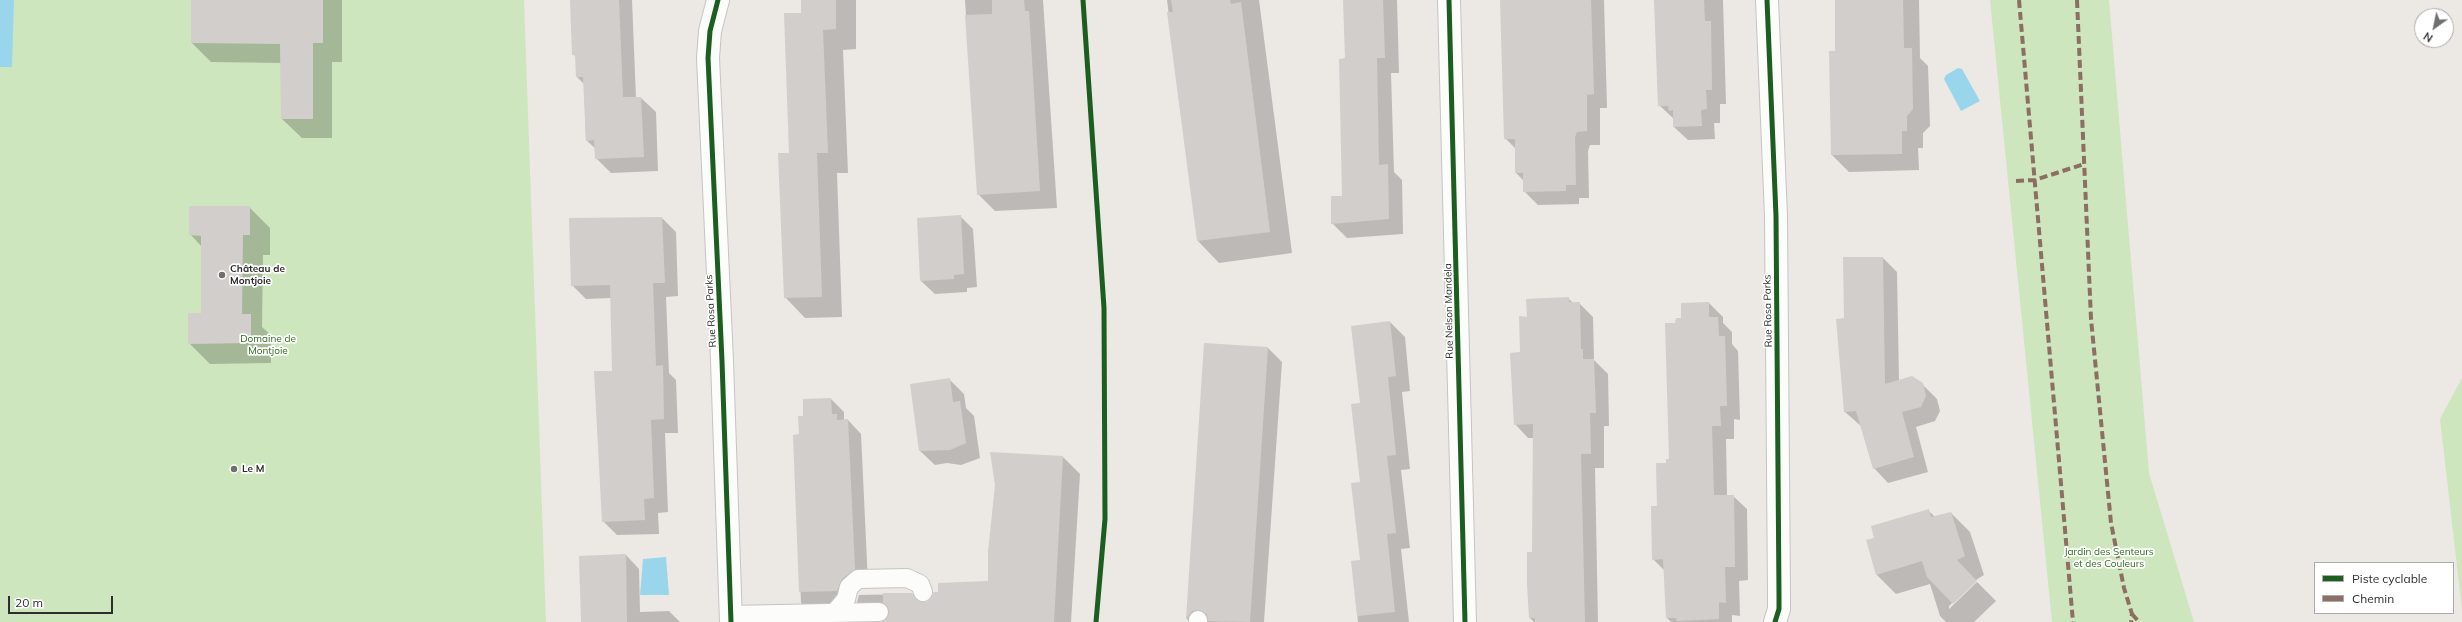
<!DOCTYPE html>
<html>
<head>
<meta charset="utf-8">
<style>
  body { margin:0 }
  #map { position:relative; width:2462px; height:622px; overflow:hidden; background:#ece8e4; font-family:Mulish,sans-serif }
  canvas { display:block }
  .legend { position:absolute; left:2314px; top:562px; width:140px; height:52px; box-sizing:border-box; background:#fff; border:1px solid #ababab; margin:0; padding:5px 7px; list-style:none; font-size:12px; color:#2e2e2e }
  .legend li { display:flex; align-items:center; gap:8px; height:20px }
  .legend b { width:20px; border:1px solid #ababab }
  .north { position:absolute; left:2414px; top:8px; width:40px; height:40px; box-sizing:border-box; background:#fff; border:1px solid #ababab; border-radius:50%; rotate:213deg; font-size:11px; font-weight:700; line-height:16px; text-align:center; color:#2e2e2e }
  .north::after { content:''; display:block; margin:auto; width:14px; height:18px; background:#706f6e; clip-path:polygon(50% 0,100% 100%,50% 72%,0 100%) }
  .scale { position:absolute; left:8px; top:596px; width:105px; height:18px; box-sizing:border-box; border:2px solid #2e2e2e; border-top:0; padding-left:5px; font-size:12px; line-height:14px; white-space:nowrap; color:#2e2e2e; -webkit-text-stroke:3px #fff; paint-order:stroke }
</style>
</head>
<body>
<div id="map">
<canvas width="2462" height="622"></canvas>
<ul class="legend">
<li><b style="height:5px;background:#1b5e20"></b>Piste cyclable</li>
<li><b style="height:5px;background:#8d6e63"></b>Chemin</li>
</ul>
<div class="north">N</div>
<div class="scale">20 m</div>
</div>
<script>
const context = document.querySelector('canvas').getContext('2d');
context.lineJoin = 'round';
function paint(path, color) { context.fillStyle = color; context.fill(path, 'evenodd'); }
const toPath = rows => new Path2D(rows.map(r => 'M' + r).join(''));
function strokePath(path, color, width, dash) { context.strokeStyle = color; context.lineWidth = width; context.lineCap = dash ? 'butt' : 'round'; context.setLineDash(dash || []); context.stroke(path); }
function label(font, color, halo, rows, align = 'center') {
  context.font = font + ' Mulish,sans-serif'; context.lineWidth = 3.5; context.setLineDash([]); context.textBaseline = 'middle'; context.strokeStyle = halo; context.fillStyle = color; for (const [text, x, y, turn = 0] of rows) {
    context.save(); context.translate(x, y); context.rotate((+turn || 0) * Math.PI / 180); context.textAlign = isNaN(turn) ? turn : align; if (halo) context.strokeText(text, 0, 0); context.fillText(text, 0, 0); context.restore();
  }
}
const green = toPath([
  [0,0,524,0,546,622,0,622],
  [1990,0,2109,0,2149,473,2194,622,2052,622],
  [2462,378,2462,610,2440,419]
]);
const water = toPath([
  [0,0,14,0,12,67,0,67],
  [1958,68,1962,69,1980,101,1961,111,1944,79,1946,75],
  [666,557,669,595,640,595,643,559]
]);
const shadow = toPath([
  [192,0,342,0,342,62,332,62,332,138,302,138,282,119,282,63,211,62,192,43],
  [571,0,632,0,636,98,641,98,656,112,658,171,611,173,596,158,596,149,586,140,584,84,577,77,577,58,573,54],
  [802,0,856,0,856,49,843,50,848,173,837,173,842,317,805,318,785,297,790,154],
  [965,0,1043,0,1057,208,995,211,978,194],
  [1167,0,1259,0,1292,253,1219,263,1198,241],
  [1345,0,1397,0,1399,73,1391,73,1394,172,1402,180,1403,234,1347,238,1332,223,1343,197,1346,59],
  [1501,0,1604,0,1607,108,1600,108,1600,145,1590,145,1588,151,1589,198,1579,198,1579,204,1538,205,1524,191,1524,181,1516,173,1516,149,1505,138],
  [1655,0,1723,0,1726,104,1720,104,1720,123,1714,123,1715,139,1688,140,1674,127,1674,119,1659,105],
  [1836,0,1919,0,1920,58,1928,66,1930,126,1923,133,1923,148,1918,148,1919,170,1849,172,1832,155,1830,52,1836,52],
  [249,207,270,228,270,255,263,255,262,327,271,335,271,363,210,364,189,343,202,314,202,247,190,234],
  [960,216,973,229,977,287,967,288,967,292,935,294,921,281],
  [662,218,676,232,678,296,666,297,669,373,676,380,678,433,665,433,668,512,658,513,659,534,617,535,603,521,613,372,611,298,586,299,572,285],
  [1883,258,1897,272,1899,381,1922,384,1937,399,1940,411,1935,421,1916,427,1928,472,1888,483,1874,468,1861,426,1845,412,1845,319],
  [1568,298,1573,303,1579,303,1593,317,1594,360,1608,374,1609,426,1604,426,1604,468,1595,468,1598,622,1534,622,1530,618,1533,553,1534,438,1528,438,1515,424,1521,353,1528,318],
  [1709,303,1723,317,1723,323,1732,332,1732,344,1738,351,1740,420,1734,419,1734,439,1726,439,1727,496,1733,496,1747,509,1748,580,1739,581,1740,616,1732,615,1732,622,1671,622,1667,618,1665,571,1653,559,1658,507,1670,460,1676,324],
  [1390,322,1405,337,1410,391,1402,392,1410,469,1401,470,1410,548,1401,549,1409,622,1358,622,1352,562,1361,561,1361,404],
  [1205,344,1268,348,1282,362,1264,622,1190,622,1187,619],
  [949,379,964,394,966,408,974,416,980,458,961,465,947,463,935,465,920,451],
  [831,399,844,412,844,420,848,420,861,434,868,583,814,616,801,603,794,436,800,435,804,417],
  [1063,457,1080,474,1071,622,882,622,888,619,874,618,857,602,859,595,912,594,920,602,927,603,989,582],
  [1928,510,1935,517,1951,513,1970,532,1984,575,1976,580,1949,606,1949,609,1977,582,1996,601,1974,622,1946,622,1940,616,1930,584,1896,594,1877,575,1875,539],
  [626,555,639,569,640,612,669,611,680,622,582,622]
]);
const building = toPath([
  [191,0,323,0,323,43,313,43,313,119,281,119,280,44,191,43],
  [570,0,619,0,623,97,641,97,644,157,595,159,594,140,586,141,583,77,576,77,575,55,572,55],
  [801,0,836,0,836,29,823,30,828,153,817,153,822,297,784,298,778,153,789,153,784,13,801,13],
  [992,0,1024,0,1025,11,1029,11,1040,191,977,195,965,15,992,14],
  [1171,0,1230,0,1231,4,1241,2,1270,232,1197,241,1167,12,1173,12],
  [1343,0,1383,0,1385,58,1377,58,1379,165,1388,164,1389,219,1331,224,1331,196,1342,196,1339,59,1345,58],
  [1500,0,1591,0,1594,94,1587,95,1587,131,1577,132,1575,137,1576,185,1566,185,1566,191,1523,192,1523,173,1515,173,1515,139,1504,139],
  [1654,0,1704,0,1705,21,1711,21,1712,90,1706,90,1707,109,1701,110,1702,126,1673,127,1673,110,1669,111,1668,106,1658,106],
  [1835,0,1903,0,1904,48,1912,48,1913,109,1907,116,1907,131,1902,131,1902,154,1831,155,1829,51,1835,51],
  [189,206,250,206,250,235,243,235,242,314,251,314,251,343,188,344,188,313,201,313,201,236,189,235],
  [961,215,964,274,954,275,954,279,920,281,917,218],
  [662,217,665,283,653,283,656,366,663,365,664,419,651,420,654,498,644,499,645,520,602,522,594,371,612,371,610,285,571,286,569,218],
  [1843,257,1883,257,1885,384,1912,376,1923,383,1926,396,1921,407,1902,412,1914,457,1873,469,1856,411,1844,412,1836,319,1844,318],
  [1569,297,1569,302,1580,302,1581,349,1583,349,1583,359,1594,359,1596,413,1590,413,1591,454,1581,454,1585,622,1535,622,1535,618,1529,618,1527,584,1527,552,1532,552,1533,424,1514,425,1510,353,1520,352,1519,316,1527,317,1526,299],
  [1709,302,1709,317,1718,317,1719,336,1725,336,1727,406,1720,406,1721,426,1712,426,1714,495,1734,495,1735,567,1725,567,1726,603,1719,602,1719,619,1677,621,1676,618,1666,618,1663,559,1652,560,1651,506,1657,506,1656,463,1666,463,1666,459,1669,459,1665,323,1675,323,1676,318,1681,318,1681,303],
  [1390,321,1396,376,1388,377,1396,455,1387,456,1396,533,1387,534,1395,612,1357,616,1351,561,1360,560,1351,483,1360,482,1351,404,1360,403,1351,326],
  [1204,343,1268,347,1250,622,1208,621,1207,614,1198,610,1192,611,1186,619],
  [950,378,953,402,960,401,966,443,950,450,919,451,910,384],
  [831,398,832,414,837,414,837,420,848,419,855,569,842,579,837,591,799,592,793,435,799,434,798,416,803,416,803,399],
  [990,452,1063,456,1054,622,884,622,889,611,883,603,883,593,912,593,917,600,926,602,931,598,933,592,938,592,938,583,988,581,988,552,995,485],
  [1929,509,1931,517,1951,512,1965,556,1957,560,1977,581,1953,604,1927,577,1922,561,1876,575,1866,540,1874,538,1871,526],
  [626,554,627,622,581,622,579,556]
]);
const lane = toPath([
  [835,612,846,599,849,587,858,579,907,578,920,584,923,592],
  [730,615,879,612],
  [1198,622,1198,620]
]);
const street = toPath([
  [718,0,710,31,708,58,722,361,731,622],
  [1449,0,1465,622],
  [1767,0,1776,216,1779,595,1779,609,1775,622]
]);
const quiet = toPath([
  [2019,0,2073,622],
  [2077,0,2091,319,2111,523,2124,588,2132,614,2131,622],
  [2016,181,2035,180,2084,164],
  [2132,614,2139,622]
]);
const cycleway = toPath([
  [718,0,710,31,708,58,722,361,731,622],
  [1083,0,1104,308,1105,519,1096,622],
  [1449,0,1465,622],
  [1767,0,1776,216,1779,595,1779,609,1775,622]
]);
const markers = [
  [222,275,4,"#706f6e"],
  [234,469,4,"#706f6e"]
];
const poiNames = [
  ["Château de",230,269],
  ["Montjoie",230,281],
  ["Le M",242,469]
];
const streetNames = [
  ["Rue Rosa Parks",711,311,-93],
  ["Rue Nelson Mandela",1449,311,-91],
  ["Rue Rosa Parks",1768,311,-91]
];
const parkNames = [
  ["Domaine de",268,339],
  ["Montjoie",268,351],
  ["Jardin des Senteurs",2109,552],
  ["et des Couleurs",2109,564]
];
paint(green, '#cee6be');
paint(water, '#99d6ec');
paint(shadow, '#0003');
paint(building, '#d1cecb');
strokePath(lane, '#c5c4c5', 20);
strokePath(street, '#c5c4c5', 24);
strokePath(lane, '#fcfcfb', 18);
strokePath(street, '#fcfcfb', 22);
strokePath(quiet, '#8d6e63', 4, [8, 4]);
strokePath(cycleway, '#1b5e20', 5);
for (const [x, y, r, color] of markers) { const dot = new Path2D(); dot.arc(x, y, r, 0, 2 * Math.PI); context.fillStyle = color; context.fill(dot); strokePath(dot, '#fff', 1.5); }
label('bold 10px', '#2e2e2e', '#fff', poiNames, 'left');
label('10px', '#2e2e2e', '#fff', streetNames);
label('10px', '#2c6e1b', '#fff', parkNames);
</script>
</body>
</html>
